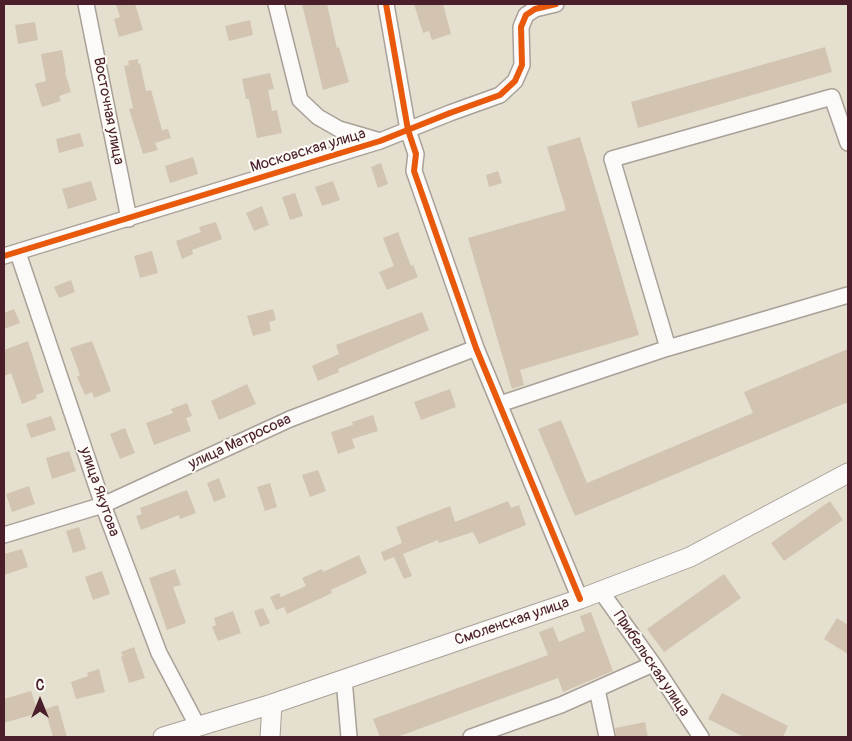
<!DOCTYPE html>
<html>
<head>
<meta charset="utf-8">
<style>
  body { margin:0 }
  #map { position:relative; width:852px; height:741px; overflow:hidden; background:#e4dfce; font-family:Pangolin,sans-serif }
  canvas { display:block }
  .frame { position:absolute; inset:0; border:5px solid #4a1f2b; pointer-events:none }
  .north { position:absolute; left:15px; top:676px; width:50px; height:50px; -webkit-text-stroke:4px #fdfcf7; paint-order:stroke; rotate:0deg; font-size:14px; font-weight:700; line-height:20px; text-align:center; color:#4a1f2b }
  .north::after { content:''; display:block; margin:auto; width:18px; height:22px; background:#4a1f2b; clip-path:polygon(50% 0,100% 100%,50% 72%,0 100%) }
</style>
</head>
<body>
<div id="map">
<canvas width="852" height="741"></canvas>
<div class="frame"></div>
<div class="north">С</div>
</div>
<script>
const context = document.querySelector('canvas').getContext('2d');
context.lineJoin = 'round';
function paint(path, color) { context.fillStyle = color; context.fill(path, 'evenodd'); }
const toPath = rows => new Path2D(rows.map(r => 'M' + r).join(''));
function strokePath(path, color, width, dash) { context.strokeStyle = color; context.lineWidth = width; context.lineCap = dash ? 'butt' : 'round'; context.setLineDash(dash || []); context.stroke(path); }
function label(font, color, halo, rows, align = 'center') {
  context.font = font + ' Pangolin,sans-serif'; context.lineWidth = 4; context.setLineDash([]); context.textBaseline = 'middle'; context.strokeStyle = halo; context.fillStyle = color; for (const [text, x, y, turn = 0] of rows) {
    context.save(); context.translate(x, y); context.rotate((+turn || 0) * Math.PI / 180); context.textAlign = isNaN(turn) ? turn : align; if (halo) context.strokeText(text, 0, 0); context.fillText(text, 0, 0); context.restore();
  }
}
const building = toPath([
  [116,4,135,4,143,30,119,37,114,19,120,17],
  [302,4,327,4,337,48,339,47,349,82,323,90],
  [414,4,443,4,451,34,432,40,429,31,423,33],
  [250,20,253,35,229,41,225,26],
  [35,22,38,40,18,44,15,25],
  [825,47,832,72,638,128,631,102],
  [62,50,66,72,65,72,71,92,59,96,61,101,42,107,35,84,46,81,41,54],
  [138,59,138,64,140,63,146,91,151,90,162,130,168,129,171,138,155,143,158,150,143,154,129,109,133,108,124,66,129,65,128,61],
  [270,73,274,89,268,90,272,111,277,110,282,133,257,138,249,99,246,99,242,79],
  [80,133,84,146,59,153,56,139],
  [580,137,639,335,520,370,524,385,512,389,468,238,566,210,547,147],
  [193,157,198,174,170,183,165,166],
  [381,163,388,184,378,188,371,167],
  [498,171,502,183,489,187,486,175],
  [91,181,97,200,68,209,62,189],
  [333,181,340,200,322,206,315,187],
  [295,193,303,216,290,220,282,197],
  [262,206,269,225,254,231,246,213],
  [216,222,222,239,192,250,193,254,182,259,176,241,201,232,199,227],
  [398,232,411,266,413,265,418,277,387,290,379,272,394,266,383,238],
  [152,251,158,273,140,278,134,256],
  [71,280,75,292,59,298,54,287],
  [14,309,20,323,4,329,4,313],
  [273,309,276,320,269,322,271,331,253,336,247,316],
  [422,312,429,330,338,369,339,372,318,381,312,366,339,354,336,345],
  [28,341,44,392,36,395,37,398,22,404,11,373,4,376,4,350],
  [92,341,111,391,94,398,92,392,85,395,77,377,80,375,70,348],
  [848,349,848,402,575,516,538,429,561,420,587,483,753,413,744,392],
  [247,384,256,404,219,420,211,401],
  [450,389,456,407,421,420,414,402],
  [187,403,192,416,186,418,191,431,154,445,146,423,173,413,171,409],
  [373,415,378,431,352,439,355,448,338,454,331,432,353,425,352,422],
  [51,416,56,430,31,438,26,424],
  [125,428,135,453,120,459,110,434],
  [69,451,76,471,52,479,46,458],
  [318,470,326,491,310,497,302,475],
  [219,478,226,497,214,502,207,483],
  [270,483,277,507,265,511,257,487],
  [29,486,35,504,12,512,6,494],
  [187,490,196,513,180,519,179,515,141,530,136,516,142,514,140,508],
  [508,501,511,508,519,505,526,525,479,544,473,532,439,543,438,540,403,554,412,576,404,579,394,557,384,561,381,552,402,543,396,527,450,506,455,522],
  [830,501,843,520,784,561,771,543],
  [79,527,86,549,73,553,66,531],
  [22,549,28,567,4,575,4,554],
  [359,555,367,573,331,590,332,593,287,614,284,607,276,610,270,597,279,593,281,597,306,586,302,578,322,569,323,572],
  [175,569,181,585,173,587,186,623,167,630,149,578],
  [102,571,110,594,93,600,85,577],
  [724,574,741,598,664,652,647,629],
  [263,608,270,623,260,627,254,611],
  [233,611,241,633,218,641,212,627,216,625,214,618],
  [591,612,613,671,563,692,558,678,397,737,380,737,373,719,548,655,539,632,553,627,559,642,585,631,580,616],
  [837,618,848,625,848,654,824,639],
  [134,647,145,678,129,683,121,657,123,656,121,652],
  [99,669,105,692,76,699,71,682,88,676,87,673],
  [31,691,38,713,4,723,4,699],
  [722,693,788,726,783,737,744,737,708,719],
  [58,705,67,737,53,737,45,709],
  [645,722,648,737,616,737,615,728]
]);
const minor = toPath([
  [86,4,129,219],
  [276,4,300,100,318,117,339,129,380,141],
  [386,4,408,130,416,154,414,171,476,348,580,599],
  [18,253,103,505,159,653,197,725],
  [4,256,380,141,450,113,500,95,515,81,522,65,521,27,526,15,535,9,556,4],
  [668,348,612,159,832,97,848,143],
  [500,404,668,348,848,295],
  [4,535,103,505,290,419,476,348],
  [600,590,653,664,701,737],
  [344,679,349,737],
  [597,689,607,737],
  [471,737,561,705,653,664]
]);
const major = toPath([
  [163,737,272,704,580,599,690,557,848,473],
  [270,737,272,704]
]);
const cycleway = toPath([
  [386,4,408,130,416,154,414,171,476,348,580,599],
  [4,256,380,141,450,113,500,95,515,81,522,65,521,27,526,15,535,9,556,4]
]);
const streetNames = [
  ["Восточная улица",108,111,79],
  ["Московская улица",308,151,-17],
  ["улица Матросова",240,442,-25],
  ["улица Якутова",99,492,71],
  ["Смоленская улица",512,622,-19],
  ["Прибельская улица",651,664,56]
];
paint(building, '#d2c4b1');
strokePath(minor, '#a9a098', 18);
strokePath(major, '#a9a098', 21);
strokePath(minor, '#fbfaf8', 15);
strokePath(major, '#fbfaf8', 19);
strokePath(cycleway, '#e8590c', 6);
label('15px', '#4a1f2b', '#fdfcf7', streetNames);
</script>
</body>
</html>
